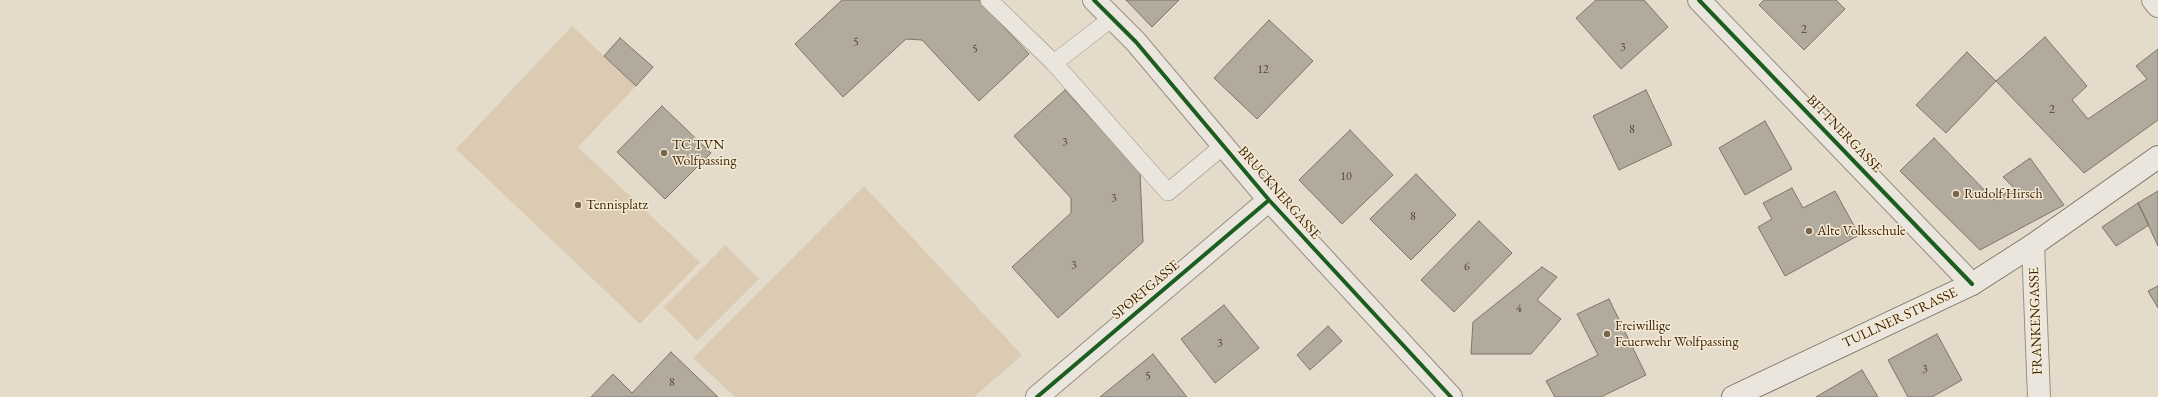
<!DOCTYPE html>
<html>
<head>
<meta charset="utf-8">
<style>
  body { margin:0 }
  canvas { display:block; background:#e5dbcb }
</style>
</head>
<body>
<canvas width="2158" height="397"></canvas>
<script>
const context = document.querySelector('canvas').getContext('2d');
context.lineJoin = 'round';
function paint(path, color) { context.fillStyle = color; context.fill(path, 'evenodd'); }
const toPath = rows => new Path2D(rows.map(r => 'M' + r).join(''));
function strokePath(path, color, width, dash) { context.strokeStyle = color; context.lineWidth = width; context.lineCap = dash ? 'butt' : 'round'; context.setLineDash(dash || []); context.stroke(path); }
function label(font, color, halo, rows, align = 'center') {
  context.font = font + ' "EB Garamond",serif'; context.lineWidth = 3; context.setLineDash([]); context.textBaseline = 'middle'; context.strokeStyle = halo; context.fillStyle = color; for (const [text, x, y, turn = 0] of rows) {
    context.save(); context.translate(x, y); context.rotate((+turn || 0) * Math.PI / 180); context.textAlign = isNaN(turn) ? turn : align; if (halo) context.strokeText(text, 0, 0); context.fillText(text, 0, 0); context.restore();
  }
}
const green = toPath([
  [572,26,636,86,578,147,700,262,640,324,456,149],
  [864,186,1022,355,974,397,735,397,693,358],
  [725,245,759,279,697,341,664,307]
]);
const building = toPath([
  [842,0,979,0,1029,54,979,101,922,40,906,39,843,97,795,44,842,0],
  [1126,0,1179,0,1152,27,1126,0],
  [1596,0,1644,0,1668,27,1621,69,1576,18,1596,0],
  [1764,0,1836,0,1845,9,1804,50,1759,5,1764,0],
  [1269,20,1313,61,1257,119,1214,78,1269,20],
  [2045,37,2087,86,2072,100,2088,119,2147,79,2136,66,2158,49,2158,120,2084,173,1996,81,2045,37],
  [620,38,653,67,636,86,604,56,620,38],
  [1967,52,1996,81,1946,133,1916,105,1967,52],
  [1065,90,1140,172,1143,242,1058,318,1012,267,1071,213,1071,198,1014,136,1065,90],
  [1646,90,1672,145,1619,170,1593,116,1646,90],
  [662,106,711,153,665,199,617,152,662,106],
  [1765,121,1792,169,1745,195,1719,148,1765,121],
  [1350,130,1393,175,1342,224,1299,180,1350,130],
  [1934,138,1994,200,2014,188,2003,177,2030,158,2064,205,1980,250,1900,171,1934,138],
  [1416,174,1456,215,1411,260,1370,219,1416,174],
  [1792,188,1803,208,1835,191,1859,235,1785,276,1758,227,1772,219,1763,203,1792,188],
  [2158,191,2158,246,2138,203,2158,191],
  [2138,203,2149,225,2116,246,2102,227,2138,203],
  [1479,221,1512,253,1454,312,1421,280,1479,221],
  [1542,267,1557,277,1537,300,1561,319,1531,354,1471,354,1473,322,1542,267],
  [2158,286,2158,308,2148,291,2158,286],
  [1609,299,1646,375,1601,397,1555,397,1546,381,1598,355,1577,314,1609,299],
  [1224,305,1259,348,1215,383,1181,339,1224,305],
  [1328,326,1342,341,1310,370,1297,355,1328,326],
  [1937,334,1962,380,1932,397,1908,397,1888,360,1937,334],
  [671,352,718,397,591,397,613,374,632,393,671,352],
  [1153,354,1187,397,1100,397,1153,354],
  [1862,370,1878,397,1816,397,1862,370]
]);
const service = toPath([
  [989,0,1054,63,1168,192,1223,146],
  [1054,63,1112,18]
]);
const minor = toPath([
  [1094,0,1136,42,1269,200,1451,397],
  [1699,0,1972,284],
  [2033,245,2039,397],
  [1037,397,1269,200]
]);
const tertiary = toPath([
  [2153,0,2158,6]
]);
const secondary = toPath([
  [1733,397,1972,284,2033,245,2158,157]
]);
const cycleway = toPath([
  [1094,0,1136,42,1269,200,1451,397],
  [1699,0,1972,284],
  [1037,397,1269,200]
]);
const markers = [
  [664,153,4,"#78644a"],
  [1956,194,4,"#78644a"],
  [578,205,4,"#78644a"],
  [1809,231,4,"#78644a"],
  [1607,334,4,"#78644a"]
];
const numberNames = [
  ["2",1804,30],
  ["5",856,42],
  ["3",1623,48],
  ["5",975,49],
  ["12",1263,70],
  ["2",2052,110],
  ["8",1632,130],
  ["3",1065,143],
  ["10",1346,177],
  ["3",1114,199],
  ["8",1413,217],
  ["3",1074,266],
  ["6",1467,267],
  ["4",1519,309],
  ["3",1220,344],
  ["3",1925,370],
  ["5",1148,376],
  ["8",672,383]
];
const streetNames = [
  ["BITTNERGASSE",1844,134,46],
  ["BRUCKNERGASSE",1279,193,49],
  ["SPORTGASSE",1146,290,-40],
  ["TULLNER STRASSE",1900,318,-25],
  ["FRANKENGASSE",2036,321,-92]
];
const poiNames = [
  ["TC TVN",672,145],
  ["Wolfpassing",672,161],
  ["Rudolf Hirsch",1964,194],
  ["Tennisplatz",586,205],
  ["Alte Volksschule",1817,231],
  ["Freiwillige",1615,326],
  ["Feuerwehr Wolfpassing",1615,342]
];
paint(green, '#dbcbb3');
paint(building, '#b2aa9d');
strokePath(building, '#7f7568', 1);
strokePath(service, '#978f82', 18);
strokePath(minor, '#978f82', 24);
strokePath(tertiary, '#978f82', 24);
strokePath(secondary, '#7f7568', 24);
strokePath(service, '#eae5dd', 17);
strokePath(minor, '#eae5dd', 22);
strokePath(tertiary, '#eae5dd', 22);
strokePath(secondary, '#eae5dd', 22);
strokePath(cycleway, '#1b5e20', 4);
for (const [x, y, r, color] of markers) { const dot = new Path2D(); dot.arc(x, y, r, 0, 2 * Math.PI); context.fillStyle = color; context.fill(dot); strokePath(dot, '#f5ead6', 1.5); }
label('12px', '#5a462b', null, numberNames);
label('14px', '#3d2405', '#f5ead6', streetNames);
label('14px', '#3d2405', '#f5ead6', poiNames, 'left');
</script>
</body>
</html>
